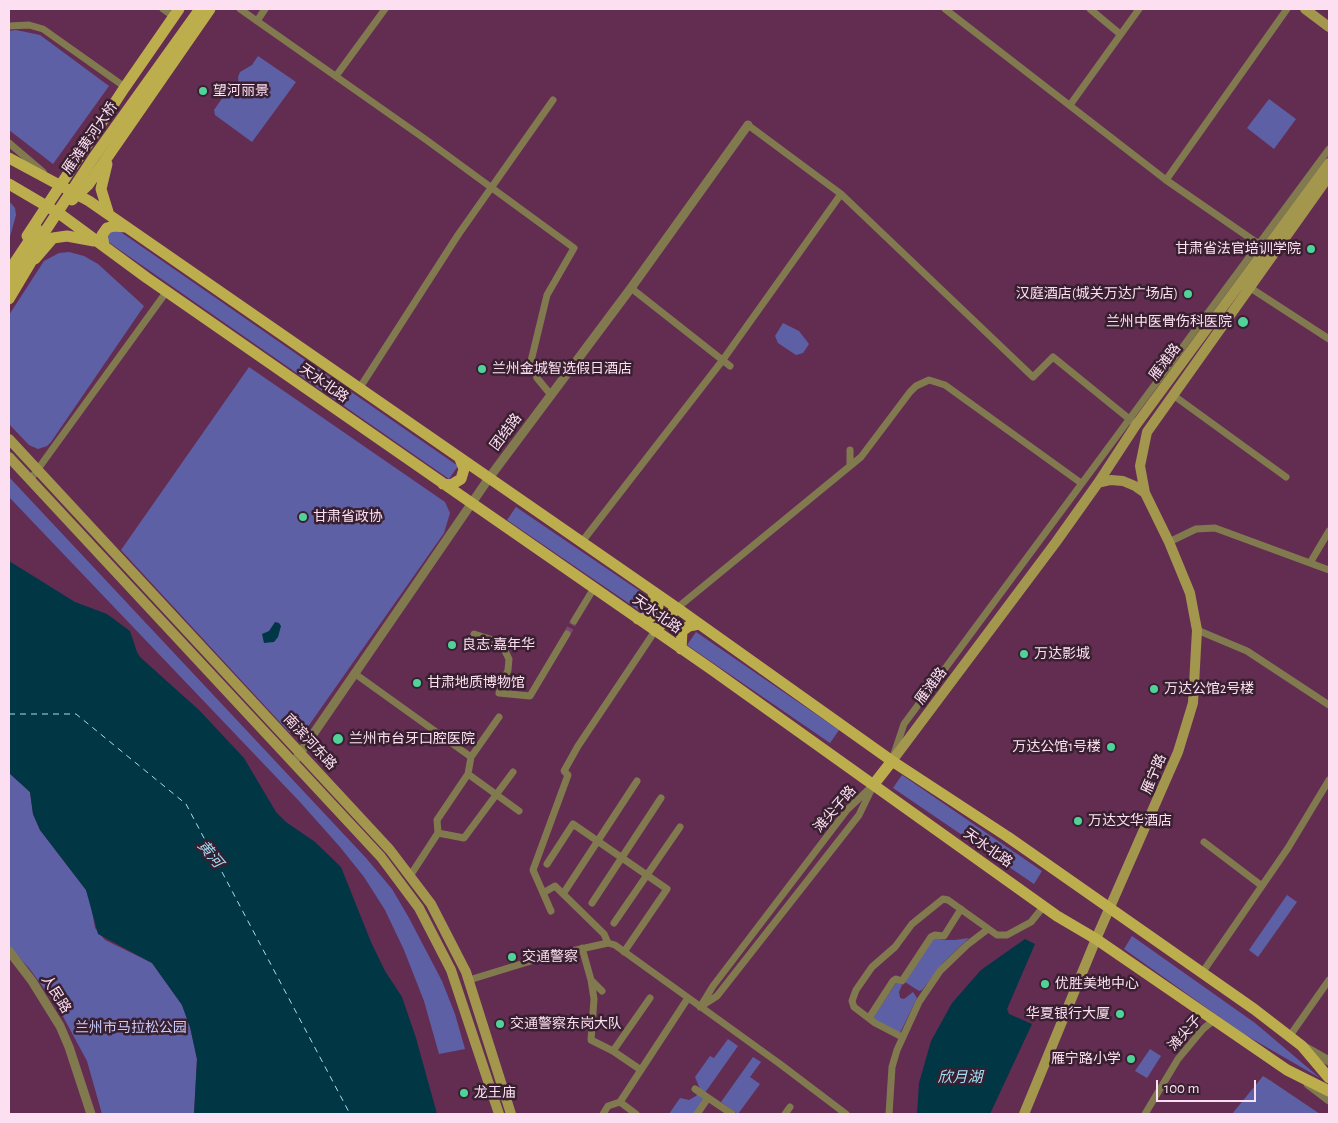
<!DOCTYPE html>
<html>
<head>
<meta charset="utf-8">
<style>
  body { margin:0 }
  #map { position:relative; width:1338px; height:1123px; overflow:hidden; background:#632d52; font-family:"Alegreya Sans",sans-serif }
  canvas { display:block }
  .frame { position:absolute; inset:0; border:10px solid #fce0f1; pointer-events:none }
  .scale { position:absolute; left:1156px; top:1080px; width:100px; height:22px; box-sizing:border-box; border:2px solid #fce0f1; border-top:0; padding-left:6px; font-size:15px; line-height:18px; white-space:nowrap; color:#fce0f1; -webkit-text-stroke:4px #392031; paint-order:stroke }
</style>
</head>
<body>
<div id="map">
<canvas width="1338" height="1123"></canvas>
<div class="frame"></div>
<div class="scale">100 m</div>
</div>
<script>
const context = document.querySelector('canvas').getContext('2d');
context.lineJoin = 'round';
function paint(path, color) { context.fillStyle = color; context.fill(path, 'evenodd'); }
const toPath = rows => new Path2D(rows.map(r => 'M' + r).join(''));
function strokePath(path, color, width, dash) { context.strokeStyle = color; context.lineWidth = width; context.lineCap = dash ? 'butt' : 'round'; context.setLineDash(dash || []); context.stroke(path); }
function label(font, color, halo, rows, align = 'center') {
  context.font = font + ' "Alegreya Sans","Noto Sans SC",sans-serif'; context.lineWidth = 5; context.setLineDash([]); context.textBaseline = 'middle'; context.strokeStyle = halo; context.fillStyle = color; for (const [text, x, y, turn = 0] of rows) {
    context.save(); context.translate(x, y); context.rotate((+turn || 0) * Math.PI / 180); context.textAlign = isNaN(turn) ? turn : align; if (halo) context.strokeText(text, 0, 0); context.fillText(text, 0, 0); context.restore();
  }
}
const green = toPath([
  [16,30,40,35,109,86,53,164,9,130,9,31],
  [258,56,296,82,252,142,215,115,214,110,232,84,239,88,238,77,240,72,252,65],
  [1269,99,1296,119,1274,149,1247,128],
  [9,201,15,208,16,215,9,240],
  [112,226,458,466,449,479,104,239],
  [69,252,84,256,98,264,144,306,51,442,47,446,38,449,29,445,9,424,9,315,44,261,59,253],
  [783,323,799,331,809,344,803,353,796,355,778,343,775,336],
  [249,367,445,502,450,513,444,533,307,728,289,732,121,550],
  [9,477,263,748,366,858,392,889,409,918,442,981,455,1014,465,1049,439,1054,424,1001,404,950,385,910,364,877,340,847,300,802,9,497],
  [516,507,653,600,643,613,507,520],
  [696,632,839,730,830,743,687,645],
  [9,773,30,792,33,814,40,830,86,890,90,899,95,928,105,940,152,963,182,1005,190,1027,197,1059,194,1114,102,1114,87,1061,59,1009,29,968,9,946],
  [902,775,1042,871,1034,884,893,788],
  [1287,895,1297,902,1258,957,1249,950],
  [935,936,942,940,955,940,969,938,944,962,922,990,919,991,905,982],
  [1132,936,1255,1023,1320,1078,1242,1033,1124,949],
  [897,982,902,985,899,992,900,998,904,999,913,992,917,998,900,1033,872,1019],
  [728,1039,738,1046,702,1097,705,1100,694,1114,669,1114,680,1098,689,1100,696,1096,700,1089,695,1077,710,1056,714,1058],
  [1150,1049,1161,1056,1147,1078,1135,1071],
  [753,1057,761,1062,750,1077,760,1084,738,1114,721,1102],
  [1263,1076,1271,1081,1320,1114,1232,1114]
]);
const water = toPath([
  [9,561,75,602,107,614,130,631,137,652,140,657,199,710,244,758,276,812,286,822,315,842,341,867,371,942,385,971,402,997,416,1038,437,1114,194,1114,197,1059,190,1027,182,1005,152,963,98,934,86,890,40,830,33,814,30,792,9,773],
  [275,622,279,623,281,626,278,637,274,642,264,643,262,634,269,631],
  [1025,939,1035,944,1007,1009,1009,1014,1032,1024,990,1114,917,1114,919,1083,931,1041,952,1003,981,970]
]);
const ferry = toPath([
  [9,714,76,714,186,804,350,1114]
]);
const minorTunnel = toPath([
  [567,634,574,621]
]);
const minor = toPath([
  [163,9,174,17],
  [240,9,425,139,574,248,547,295,531,361,537,378,551,395],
  [945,9,1166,180,1263,247],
  [1090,9,1120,34],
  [257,21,265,9],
  [9,26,29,25,43,29,125,87],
  [336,76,385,9],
  [1070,105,1139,9],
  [748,125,841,194,1033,377,1053,357,1133,422],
  [9,143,43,172],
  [1166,180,1287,9],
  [1249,287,1329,339],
  [631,288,730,366],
  [359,389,458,235,553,100],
  [1173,395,1286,477],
  [850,465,850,450],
  [30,480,167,291],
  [1329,531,1310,563,1329,570],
  [1169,542,1196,529,1215,528,1310,563],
  [581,543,722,361,841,194],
  [677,608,861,457,910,392,916,386,929,380,945,385,1081,483],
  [574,621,594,588],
  [1197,630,1247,651,1329,705],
  [474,634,493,640,503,647,509,659,508,670,499,693,530,696,567,634],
  [354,673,471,757,468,774,437,820,438,833,410,876],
  [894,754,904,724,1329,149],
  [471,757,499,717],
  [468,774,519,811],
  [438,833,464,838,513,772],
  [1204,842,1262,886],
  [547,864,573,824,667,889,624,952],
  [543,893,555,886,604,934,608,943],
  [563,894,637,781],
  [592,903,661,798],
  [551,911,533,870,568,775,564,771,578,746,655,631],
  [614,923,680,827],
  [582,948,591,980,602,991],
  [1202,973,1288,848,1329,780],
  [469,980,544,957,608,943,615,945,780,1064,846,1114],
  [591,980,594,999,591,1040,613,1051],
  [702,1004,713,986,847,810,870,788],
  [700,1007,717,996,859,815,874,784],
  [869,1018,893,981,896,979,902,981,931,937,935,935,944,936,961,909],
  [902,1037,875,1023,854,1007,852,1001,856,990,872,967,895,947,912,924,943,899,948,900,997,935,1007,935,1031,922,1044,906],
  [1289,1037,1329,980],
  [641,1070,613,1051,650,998],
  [695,1089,732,1114],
  [603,1114,608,1106,620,1102],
  [636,1114,620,1102,688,998],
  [697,1114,708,1098],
  [785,1114,790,1107],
  [889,1114,892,1067,897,1050,919,1002,940,971,967,945,988,929],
  [1145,1114,1178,1059,1203,1029,1214,1020]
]);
const tertiary = toPath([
  [294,762,489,478,631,288,748,125],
  [9,951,32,981,60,1026,69,1047,91,1114],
  [1306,1048,1329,1061],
  [1308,1084,1329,1100]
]);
const secondary = toPath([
  [1305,9,1329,27],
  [9,439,390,850,431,904,466,972,511,1114],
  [9,457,381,857,419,908,451,970,499,1114],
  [1098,483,1111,480,1123,481,1135,486,1145,493],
  [892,761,1056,542,1098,483,1136,425,1329,163],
  [1024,1114,1096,939,1178,752,1193,703,1197,630,1190,593,1169,542,1145,493,1140,466,1147,432,1329,176]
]);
const primary = toPath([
  [9,158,89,201,677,608,892,761,1008,837,1254,1009,1302,1046,1329,1078],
  [107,164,101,189,109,215],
  [9,184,60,214,147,278,711,669,1057,916,1096,939,1287,1070,1329,1091],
  [72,200,88,185,210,9],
  [27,236,125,87,179,9],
  [104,245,102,235,107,228,114,226,126,227],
  [35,259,53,238,67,236,94,241],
  [9,299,37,252],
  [443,484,451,485,461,479,464,469,460,459],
  [638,619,649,618,656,614,658,606,653,593],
  [655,631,677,608],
  [681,649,682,631,689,626,699,624],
  [874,784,892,761]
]);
const primaryBridge = toPath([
  [9,271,37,229],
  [9,286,94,157,200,9]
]);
const markers = [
  [203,91,5,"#50d398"],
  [1311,249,5,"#50d398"],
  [1188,294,5,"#50d398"],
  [1243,322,6,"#50d398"],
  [482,369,5,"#50d398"],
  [303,517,5,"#50d398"],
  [452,645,5,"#50d398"],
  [1024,654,5,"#50d398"],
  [417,683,5,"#50d398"],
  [1154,689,5,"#50d398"],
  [338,739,6,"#50d398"],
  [1111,747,5,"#50d398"],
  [1078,821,5,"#50d398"],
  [512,957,5,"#50d398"],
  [1045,984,5,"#50d398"],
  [1120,1014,5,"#50d398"],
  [500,1024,5,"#50d398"],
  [1131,1059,5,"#50d398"],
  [464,1093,5,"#50d398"]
];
const poiNames = [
  ["望河丽景",213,91],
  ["甘肃省法官培训学院",1301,249,"right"],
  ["汉庭酒店(城关万达广场店)",1178,294,"right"],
  ["兰州中医骨伤科医院",1232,322,"right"],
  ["兰州金城智选假日酒店",492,369],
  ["甘肃省政协",313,517],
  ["良志·嘉年华",462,645],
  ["万达影城",1034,654],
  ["甘肃地质博物馆",427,683],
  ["万达公馆2号楼",1164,689],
  ["兰州市台牙口腔医院",349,739],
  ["万达公馆1号楼",1101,747,"right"],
  ["万达文华酒店",1088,821],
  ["交通警察",522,957],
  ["优胜美地中心",1055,984],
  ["华夏银行大厦",1110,1014,"right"],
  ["交通警察东岗大队",510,1024],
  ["雁宁路小学",1121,1059,"right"],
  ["龙王庙",474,1093]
];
const streetNames = [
  ["雁滩黄河大桥",90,138,-55],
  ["雁滩路",1165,362,-53],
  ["天水北路",324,383,35],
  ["团结路",506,432,-53],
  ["天水北路",657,614,35],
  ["雁滩路",931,686,-53],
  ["南滨河东路",310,742,47],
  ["雁宁路",1154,774,-67],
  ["滩尖子路",835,809,-49],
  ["天水北路",988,848,35],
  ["人民路",56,994,58],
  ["滩尖子",1185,1033,-48]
];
const parkNames = [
  ["兰州市马拉松公园",131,1028]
];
const waterNames = [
  ["黄河",210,854,50],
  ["欣月湖",960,1077]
];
paint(green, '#5e60a6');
paint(water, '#013644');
strokePath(ferry, '#a2dff4', 1, [6, 5]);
strokePath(minorTunnel, '#7a486a', 7, [7, 3.5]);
strokePath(minor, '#817a4e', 7);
strokePath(tertiary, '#817a4e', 9);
strokePath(secondary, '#a3974e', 10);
strokePath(primary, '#bdae4d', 11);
strokePath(primaryBridge, '#bdae4d', 11);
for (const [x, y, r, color] of markers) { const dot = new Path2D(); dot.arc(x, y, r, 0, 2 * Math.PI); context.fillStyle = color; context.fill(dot); strokePath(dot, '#392031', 2); }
label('14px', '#fce0f1', '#392031', poiNames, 'left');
label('14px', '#fce0f1', '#392031', streetNames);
label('14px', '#c5cafb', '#392031', parkNames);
label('italic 15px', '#a2dff4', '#392031', waterNames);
</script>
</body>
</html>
